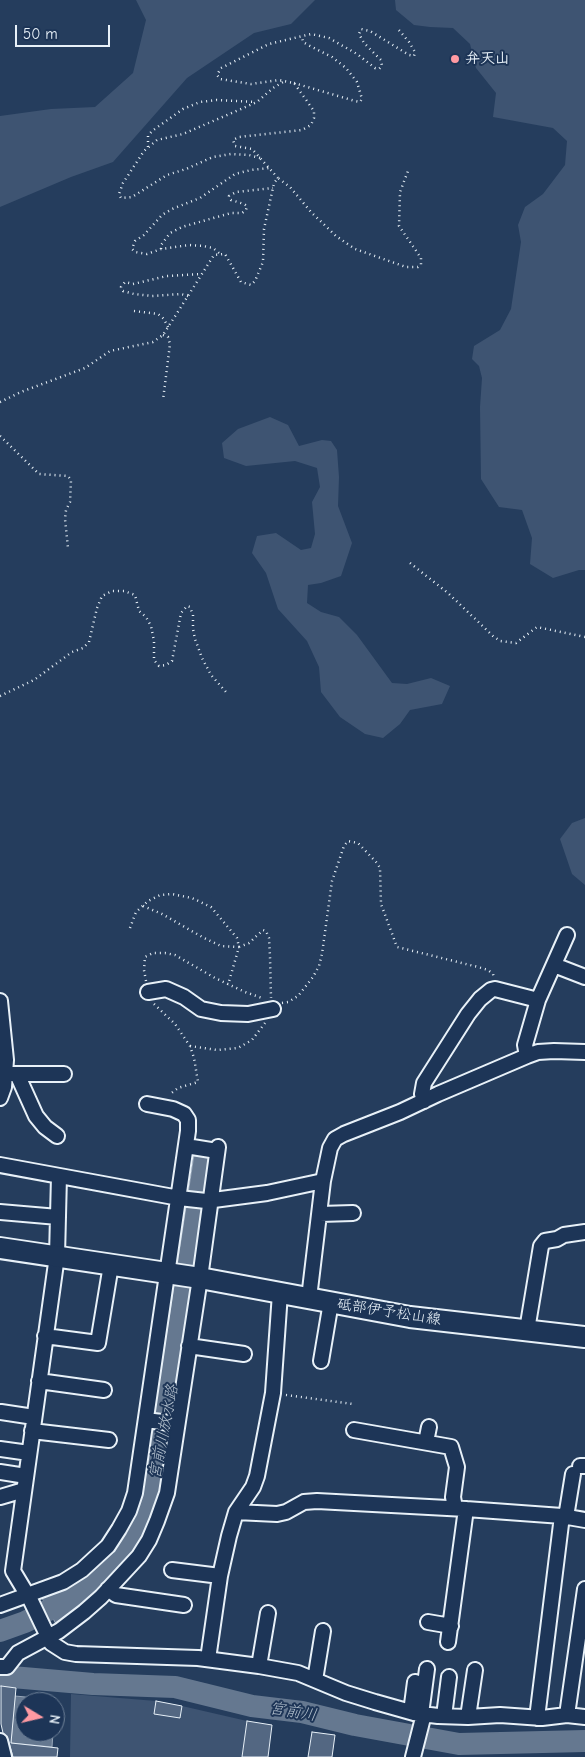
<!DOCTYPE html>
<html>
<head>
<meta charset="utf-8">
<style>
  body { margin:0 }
  #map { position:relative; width:585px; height:1757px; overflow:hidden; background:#253d5d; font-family:"Comic Neue",sans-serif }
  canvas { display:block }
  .north { position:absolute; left:15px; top:1692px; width:50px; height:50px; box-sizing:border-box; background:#1d3557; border:1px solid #6e8097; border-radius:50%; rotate:99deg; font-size:14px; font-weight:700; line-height:20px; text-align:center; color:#e8f1f8 }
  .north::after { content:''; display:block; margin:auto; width:18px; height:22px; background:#ff9aa2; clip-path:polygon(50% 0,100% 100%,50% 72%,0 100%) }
  .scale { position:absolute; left:15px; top:25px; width:95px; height:22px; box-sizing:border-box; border:2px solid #e8f1f8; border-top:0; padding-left:6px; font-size:15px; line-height:18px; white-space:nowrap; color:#e8f1f8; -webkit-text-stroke:4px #1d3557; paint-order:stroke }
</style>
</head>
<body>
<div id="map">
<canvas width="585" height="1757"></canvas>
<div class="north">N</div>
<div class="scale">50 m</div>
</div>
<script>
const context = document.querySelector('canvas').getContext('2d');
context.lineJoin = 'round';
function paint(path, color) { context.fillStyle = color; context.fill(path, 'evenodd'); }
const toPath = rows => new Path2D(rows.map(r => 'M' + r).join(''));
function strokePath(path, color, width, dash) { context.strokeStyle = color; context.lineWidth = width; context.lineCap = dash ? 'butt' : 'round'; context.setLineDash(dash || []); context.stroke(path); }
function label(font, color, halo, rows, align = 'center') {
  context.font = font + ' "Comic Neue","Klee One",sans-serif'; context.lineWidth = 4; context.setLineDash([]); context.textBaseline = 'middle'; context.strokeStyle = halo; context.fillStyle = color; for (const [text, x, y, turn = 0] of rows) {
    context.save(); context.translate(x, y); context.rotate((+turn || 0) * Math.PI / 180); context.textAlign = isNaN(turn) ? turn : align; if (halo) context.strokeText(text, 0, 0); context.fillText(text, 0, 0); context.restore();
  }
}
const green = toPath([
  [136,0,315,0,291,24,254,33,187,78,113,162,71,177,0,207,0,116,51,109,95,107,133,73,146,20],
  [395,0,585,0,585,570,579,570,553,578,530,564,532,538,522,510,499,507,481,479,480,407,482,378,479,366,472,359,474,346,500,330,511,309,521,242,518,225,525,207,543,194,565,165,567,141,553,128,493,117,496,93,476,68,470,44,453,28,430,27,414,25,396,10],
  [270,417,288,425,299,446,322,440,331,441,337,450,339,477,338,506,352,543,341,576,321,583,308,585,307,603,321,612,339,617,357,635,392,683,407,684,431,678,450,686,442,704,410,710,400,724,383,738,365,734,340,717,321,692,319,667,307,641,278,609,266,573,252,553,257,536,276,533,301,550,311,548,315,534,312,502,320,487,317,468,295,461,246,466,224,458,222,443,238,429],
  [585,818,585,885,572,874,560,839,572,823],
  [71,1694,156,1701,154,1714,180,1718,182,1706,247,1721,242,1757,70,1757]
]);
const water = toPath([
  [194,1155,211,1158,163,1484,158,1504,141,1542,127,1562,84,1605,56,1624,42,1598,72,1584,101,1560,145,1474,194,1155],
  [15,1696,56,1700,55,1713,55,1702,25,1702,25,1732,53,1732,52,1747,11,1743,15,1696]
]);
const river = toPath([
  [0,1631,25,1622,76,1596],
  [0,1676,93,1684,175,1687,252,1706,302,1712,355,1725,459,1744,585,1741]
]);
const building = toPath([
  [1,1686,16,1688,11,1743,58,1748,57,1757,13,1757,8,1739,3,1733,1,1724,1,1686],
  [156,1701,182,1706,180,1718,154,1714,156,1701],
  [247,1721,272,1725,268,1757,242,1757,247,1721],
  [312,1732,335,1735,332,1757,308,1757,312,1732]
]);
const path = toPath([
  [294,83,355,101,360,102,362,99,357,82,346,68,332,57,308,45,303,42,302,36],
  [148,147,148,136,152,131,183,109,200,102,217,100,255,102],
  [260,158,249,155,231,154,213,157,186,169,167,175,132,197,121,198,119,194,123,183,144,151,157,140,183,134,241,109,257,102,273,88,283,82],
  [278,178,252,149,235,146,233,140,239,137,302,130,311,125,314,118,314,111,294,83,279,80,251,84,220,79,217,75,221,68,269,44,311,34,329,38,357,54,375,68,379,69,382,66,381,60,364,43,359,34,361,29,370,31,409,55,414,56,415,52,409,42,398,29],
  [161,249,161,245,170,233,182,227,231,213,242,213,246,210,247,206,244,204,231,200,229,196,236,192,273,188],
  [219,253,213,248,203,246,189,245,161,249,147,254,135,252,132,249,135,241,144,235,162,215,172,209,200,198,235,174,251,170,269,168],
  [188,296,181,294,152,296,134,294,123,291,121,287,125,282,133,284,167,276,202,274],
  [134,311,158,314,164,319,168,327],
  [163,335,168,337,170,344,163,400],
  [0,402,21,392,85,368,110,351,153,342,163,335,172,321,214,255,225,254,241,282,251,285,255,281,263,262,264,229,274,183,278,178,290,187,311,212,336,236,355,249,406,267,418,267,421,265,421,258,399,226,400,192,408,171],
  [0,436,39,474,68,476,71,480,70,502,66,510,65,519,68,548],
  [410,563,448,593,493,636,500,641,516,643,537,627,585,637],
  [0,696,34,680,72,652,83,648,89,642,97,608,102,596,112,591,124,591,135,595,139,611,146,617,151,626,154,641,154,660,159,666,166,665,172,661,181,613,187,606,190,607,193,615,193,629,195,639,202,658,211,675,226,692],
  [143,906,162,914,204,938,221,946,239,947,228,985],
  [130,928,136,912,148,901,160,895,172,894,192,898,211,907,237,938,239,947,249,943,263,930,266,931,269,938,270,956,271,998],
  [146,981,144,970,145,957,153,953,165,953,175,955,215,978,245,992,262,998],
  [282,1003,288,1002,298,996,313,977,319,966,322,954,332,881,344,846,348,841,358,843,377,863,380,868,381,904,397,947,478,967,488,970,493,974,494,978],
  [154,1004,175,1024,190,1046,194,1058,198,1082,178,1088,169,1095],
  [190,1046,217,1050,238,1048,252,1040,265,1023],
  [286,1395,353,1404]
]);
const street = toPath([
  [554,965,585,977],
  [148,992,166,989,184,997,201,1009,221,1013,248,1014,273,1009],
  [0,1001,6,1060,4,1087,0,1098],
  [527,1056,525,1045,538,1000,567,935],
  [10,1074,64,1074],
  [17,1074,36,1116,45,1127,57,1136],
  [424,1101,422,1094,424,1083,468,1014,480,999,491,990,495,989,538,1000],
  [186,1146,217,1151],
  [0,1165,179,1198,206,1201,267,1193,323,1181],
  [59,1176,57,1256,13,1571,31,1601,51,1643,65,1652,76,1654,198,1658,259,1666,298,1673,346,1693,375,1702,414,1713,438,1716,468,1717,500,1715,542,1718,567,1715,585,1717],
  [0,1212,58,1217],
  [320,1214,353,1213],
  [309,1298,323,1181,330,1148,335,1139,344,1134,400,1112,438,1094,527,1056,538,1052,554,1051,585,1052],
  [527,1330,541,1246,545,1241,557,1239,564,1235,585,1232],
  [45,1336,98,1343,111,1265],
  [189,1346,244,1354],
  [321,1361,331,1302],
  [39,1381,104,1390],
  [1,1412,34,1417],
  [146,1420,177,1424],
  [354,1430,451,1447,457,1467,453,1497,455,1508],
  [32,1431,109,1440],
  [426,1442,429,1427],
  [0,1449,29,1453],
  [580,1466,585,1466],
  [0,1472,26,1476],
  [0,1497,24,1490],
  [236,1512,277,1514,286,1512,304,1502,317,1501,466,1509,562,1516,585,1520],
  [566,1517,573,1474],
  [172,1570,220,1576],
  [108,1589,116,1595,184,1605],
  [0,1605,63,1582,82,1570,108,1546,119,1529,129,1511,135,1493,188,1131,188,1120,184,1114,173,1109,147,1104],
  [428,1622,451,1626],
  [448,1642,466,1509],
  [208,1659,220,1576,229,1536,236,1512,253,1487,257,1476,273,1393,280,1293],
  [259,1666,268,1613],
  [0,1667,7,1667,18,1653,59,1631,84,1612,101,1597,139,1556,149,1540,157,1521,167,1493,200,1278,218,1147],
  [315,1680,323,1631],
  [411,1712,415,1682],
  [421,1714,427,1669],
  [567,1715,585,1589],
  [444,1716,449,1677],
  [468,1717,475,1670],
  [537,1718,562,1516],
  [0,1741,4,1757],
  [413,1757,424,1714]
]);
const secondary = toPath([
  [0,1248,200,1278,410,1317,585,1337]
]);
const markers = [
  [455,59,5,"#ff9aa2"]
];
const poiNames = [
  ["弁天山",465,59]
];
const streetNames = [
  ["砥部伊予松山線",389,1312,9]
];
const waterNames = [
  ["宮前川放水路",164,1432,-79],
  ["宮前川",293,1712,9]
];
paint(green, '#3e5472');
paint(water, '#657890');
strokePath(water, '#99a8ba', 1);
strokePath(river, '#657890', 22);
paint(building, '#536782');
strokePath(building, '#e8f1f8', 1);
strokePath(street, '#e8f1f8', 18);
strokePath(secondary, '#e8f1f8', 24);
strokePath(path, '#e8f1f8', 2.5, [1, 4]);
strokePath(street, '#1d3557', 14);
strokePath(secondary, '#1d3557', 20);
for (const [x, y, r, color] of markers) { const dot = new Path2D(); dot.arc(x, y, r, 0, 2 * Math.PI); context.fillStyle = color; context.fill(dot); strokePath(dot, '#1d3557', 2); }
label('bold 15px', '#e8f1f8', '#1d3557', poiNames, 'left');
label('15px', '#e8f1f8', '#1d3557', streetNames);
label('italic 16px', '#b4c1ce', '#1d3557', waterNames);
</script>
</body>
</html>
